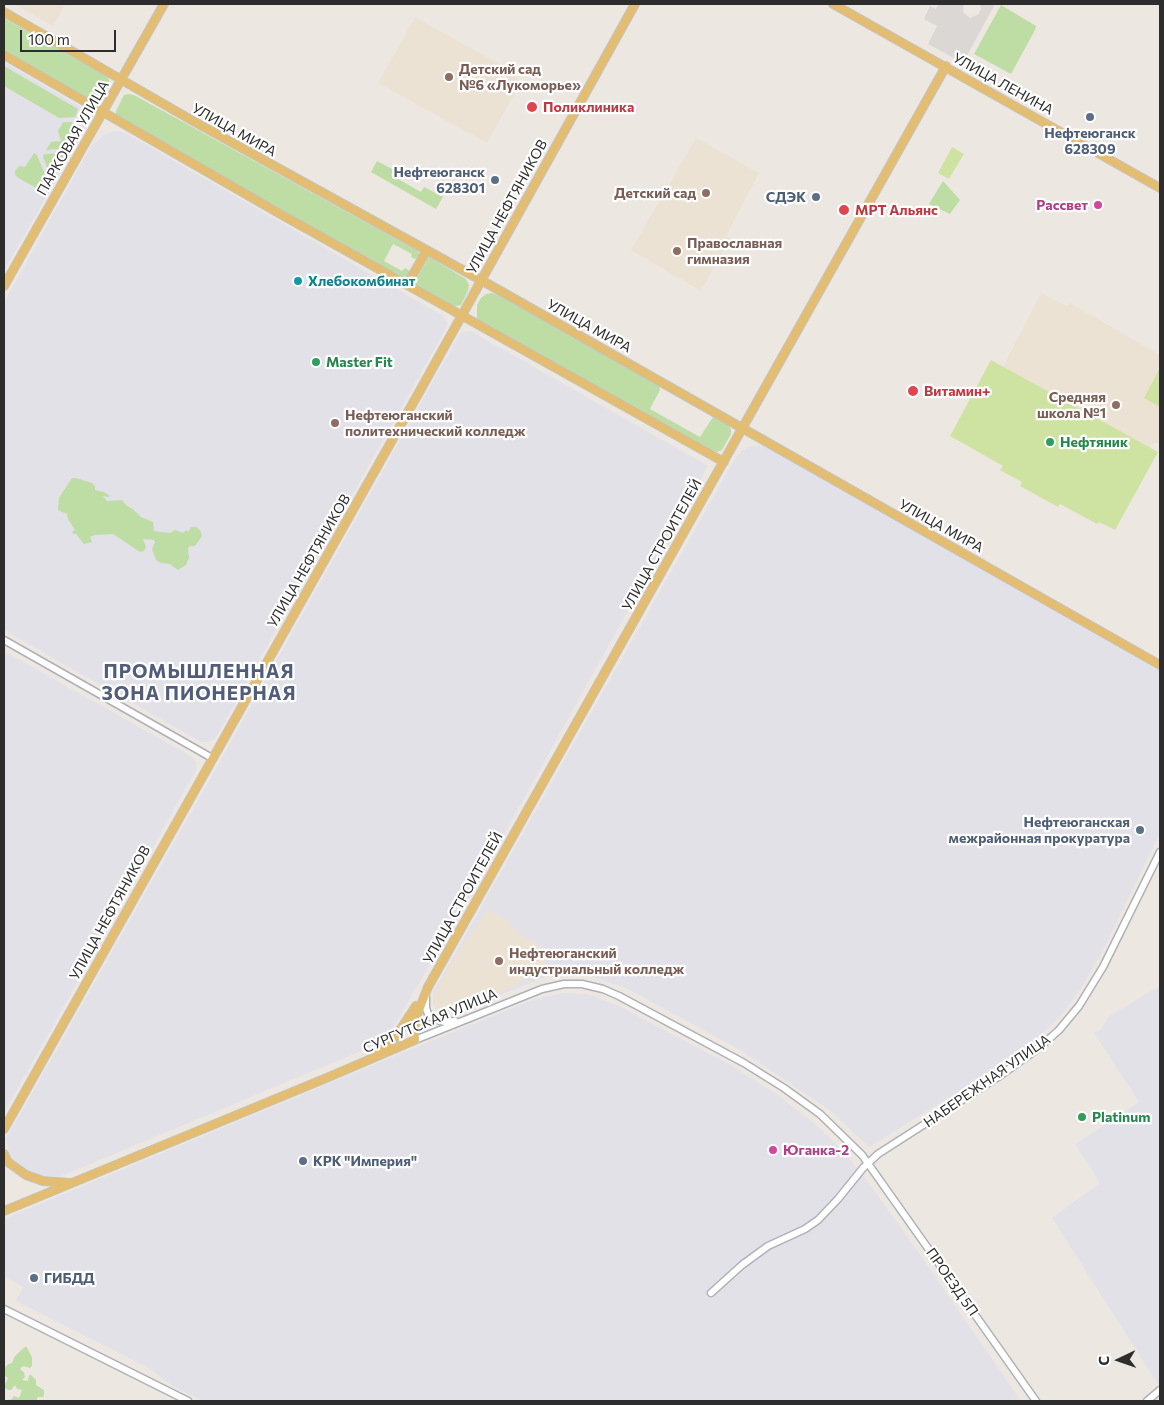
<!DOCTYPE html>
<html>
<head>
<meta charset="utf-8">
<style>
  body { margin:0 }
  #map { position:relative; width:1164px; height:1405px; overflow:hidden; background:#ede7e2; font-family:Commissioner,sans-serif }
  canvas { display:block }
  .frame { position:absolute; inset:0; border:5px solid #2d2d2d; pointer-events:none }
  .north { position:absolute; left:1094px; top:1335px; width:50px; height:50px; -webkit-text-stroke:4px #fff; paint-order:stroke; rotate:267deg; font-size:14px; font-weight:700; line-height:20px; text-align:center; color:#2d2d2d }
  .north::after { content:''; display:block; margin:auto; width:18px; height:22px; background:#2d2d2d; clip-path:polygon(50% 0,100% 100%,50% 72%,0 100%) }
  .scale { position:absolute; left:20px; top:30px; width:96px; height:22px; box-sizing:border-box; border:2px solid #2d2d2d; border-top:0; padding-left:6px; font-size:15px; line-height:18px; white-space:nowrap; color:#2d2d2d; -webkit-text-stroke:4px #fff; paint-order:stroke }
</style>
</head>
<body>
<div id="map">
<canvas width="1164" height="1405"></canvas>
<div class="frame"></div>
<div class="north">С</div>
<div class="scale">100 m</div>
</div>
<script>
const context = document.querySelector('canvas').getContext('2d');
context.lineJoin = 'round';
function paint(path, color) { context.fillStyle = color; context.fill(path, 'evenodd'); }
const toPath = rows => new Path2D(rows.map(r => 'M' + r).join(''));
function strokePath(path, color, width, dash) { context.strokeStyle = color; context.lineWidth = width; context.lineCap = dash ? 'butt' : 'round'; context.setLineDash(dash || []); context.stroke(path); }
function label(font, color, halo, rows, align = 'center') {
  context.font = font + ' Commissioner,sans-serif'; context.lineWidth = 4.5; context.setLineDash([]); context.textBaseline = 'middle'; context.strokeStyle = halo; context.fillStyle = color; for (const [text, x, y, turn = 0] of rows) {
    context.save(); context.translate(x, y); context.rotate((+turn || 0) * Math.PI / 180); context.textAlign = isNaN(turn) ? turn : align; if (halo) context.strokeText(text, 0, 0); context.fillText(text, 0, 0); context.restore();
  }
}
const industrial = toPath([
  [4,62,86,110,89,117,88,124,4,271],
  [115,131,124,132,443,316,447,322,445,330,216,737,209,742,201,742,4,630,4,302,92,145,104,135],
  [471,331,708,466,460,914,390,1032,373,1046,59,1177,38,1175,27,1170,10,1156,6,1139,215,770,459,335,464,332],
  [764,445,1160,671,1160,833,1104,948,1080,990,1059,1018,1034,1040,969,1085,869,1147,830,1110,742,1051,626,988,591,976,563,974,543,978,460,1011,446,1012,437,1010,433,1004,433,992,736,457,747,447],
  [4,651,192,757,196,762,196,770,4,1113],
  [1160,986,1160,1382,1158,1384,1052,1218,1100,1183,1075,1144,1139,1102,1094,1033,1101,1029,1109,1016],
  [563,993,588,994,619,1006,734,1067,776,1094,815,1124,842,1150,866,1179,921,1256,1021,1401,203,1401,173,1386,147,1367,16,1301,23,1287,4,1276,4,1220,11,1216,397,1055,535,999]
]);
const education = toPath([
  [14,4,65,4,53,26],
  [415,17,514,72,520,84,487,143,378,83],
  [696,138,759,173,726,236,730,238,701,291,631,250],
  [1041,293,1067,306,1070,303,1160,355,1160,443,1152,443,1150,448,1003,367],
  [488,910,509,921,519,934,538,944,547,955,543,968,514,986,446,1012,437,1010,433,1004,434,994,459,950]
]);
const green = toPath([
  [1001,5,1036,26,1035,30,1011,74,974,54],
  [4,18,106,76,109,79,109,83,99,101,93,102,4,51],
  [4,66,78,109,75,117,59,118,4,86],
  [129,94,134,95,418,251,420,255,415,259,411,257,412,254,393,244,384,261,402,271,405,268,410,271,409,276,405,279,402,278,120,118,116,114,116,111,124,95],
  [63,122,71,122,79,128,68,148,46,150,51,142,61,141,58,131],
  [34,153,37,155,49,183,43,192,17,177,15,174,15,171,19,166,25,167],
  [65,153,51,178,43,157,44,154],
  [377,161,394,170,391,175,421,192,424,187,443,197,436,209,371,172],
  [943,181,960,200,950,214,929,204],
  [429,257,466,279,469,285,468,291,461,305,452,307,413,285],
  [492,293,498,295,659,386,660,390,650,409,700,437,713,417,727,424,731,429,731,434,722,450,717,452,709,449,480,322,477,318,477,305,481,298,486,294],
  [72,478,76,478,92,483,95,486,95,490,104,492,110,496,108,497,103,496,107,501,122,500,126,505,134,510,141,517,153,522,154,531,170,533,175,530,183,533,186,530,188,532,191,527,196,527,200,530,202,536,195,546,190,546,188,548,189,558,186,565,178,570,170,564,161,563,156,560,152,549,155,542,154,540,143,539,146,547,144,551,140,552,113,534,95,535,90,537,92,542,84,544,76,534,73,534,72,532,75,530,68,519,67,514,58,510,59,498],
  [26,1346,32,1357,32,1366,30,1368,24,1366,20,1368,22,1371,24,1372,25,1377,22,1380,28,1381,29,1375,31,1375,36,1380,36,1385,44,1390,44,1395,43,1397,38,1397,36,1401,4,1401,12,1399,14,1396,19,1398,21,1393,22,1390,17,1389,15,1385,11,1390,8,1390,4,1387,8,1378,4,1375,4,1369,7,1365,12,1363,15,1356]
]);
const pitch = toPath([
  [952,147,964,154,949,179,938,173],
  [991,360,1158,452,1115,530,1099,522,1097,524,1060,504,1058,507,1020,486,1022,482,1000,470,1003,466,950,436],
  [1160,368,1160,407,1144,398]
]);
const plaza = toPath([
  [939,4,964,4,963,12,970,18,979,14,981,9,980,4,995,4,963,63,928,44,937,26,924,19,930,6,936,9]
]);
const minor = toPath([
  [4,640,212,758],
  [426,997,426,1008,428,1014,433,1019,445,1022,455,1021],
  [415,1040,542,989,564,984,582,984,603,989,619,996,744,1063,784,1088,820,1114,862,1155,1036,1401],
  [711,1293,742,1265,768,1246,805,1229,818,1220,838,1199,863,1168,878,1154,998,1077,1040,1047,1059,1030,1079,1006,1103,967,1160,852],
  [4,1309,188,1401],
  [1147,1401,1160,1390]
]);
const major = toPath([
  [833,4,1160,188],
  [4,12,193,121,497,289,1160,665],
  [4,55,282,215,724,462],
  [407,285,427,250],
  [4,286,164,4],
  [379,1053,394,1039,416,1006],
  [4,1129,417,396,635,4],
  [4,1154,8,1162,26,1175,43,1181,70,1183],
  [4,1211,324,1079,415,1040,414,1031,417,1015,428,987,946,66]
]);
const markers = [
  [449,77,5,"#8d6e63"],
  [532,107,6,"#e0444e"],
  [1090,117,5,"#5c6f8a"],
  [495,180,5,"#5c6f8a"],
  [706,193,5,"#8d6e63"],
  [816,197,5,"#5c6f8a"],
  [1098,205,5,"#d1479c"],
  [844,210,6,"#e0444e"],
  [677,251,5,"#8d6e63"],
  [298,281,5,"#0f9aa8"],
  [316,362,5,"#2e9e5b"],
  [913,391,6,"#e0444e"],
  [1116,405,5,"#8d6e63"],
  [335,423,5,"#8d6e63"],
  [1050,442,5,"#2e9e5b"],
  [1140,830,5,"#5c6f8a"],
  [499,961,5,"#8d6e63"],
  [1082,1117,5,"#2e9e5b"],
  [773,1150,5,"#d1479c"],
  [303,1161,5,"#5c6f8a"],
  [34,1278,5,"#5c6f8a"]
];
const educationNames = [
  ["Детский сад",459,69],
  ["№6 «Лукоморье»",459,85],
  ["Детский сад",696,193,"right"],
  ["Православная",687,243],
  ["гимназия",687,259],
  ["Средняя",1106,397,"right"],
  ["школа №1",1106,413,"right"],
  ["Нефтеюганский",345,415],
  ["политехнический колледж",345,431],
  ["Нефтеюганский",509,953],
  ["индустриальный колледж",509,969]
];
const streetNames = [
  ["УЛИЦА ЛЕНИНА",1003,84,29],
  ["УЛИЦА МИРА",234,130,29],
  ["ПАРКОВАЯ УЛИЦА",73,138,-60],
  ["УЛИЦА НЕФТЯНИКОВ",507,207,-61],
  ["УЛИЦА МИРА",589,326,29],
  ["УЛИЦА МИРА",941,526,29],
  ["УЛИЦА СТРОИТЕЛЕЙ",662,545,-61],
  ["УЛИЦА НЕФТЯНИКОВ",309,561,-60],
  ["УЛИЦА СТРОИТЕЛЕЙ",463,898,-61],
  ["УЛИЦА НЕФТЯНИКОВ",110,913,-61],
  ["СУРГУТСКАЯ УЛИЦА",430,1021,-23],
  ["НАБЕРЕЖНАЯ УЛИЦА",987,1081,-35],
  ["ПРОЕЗД 5П",952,1282,55]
];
const healthNames = [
  ["Поликлиника",543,107],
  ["МРТ Альянс",855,210],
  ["Витамин+",924,391]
];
const serviceNames = [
  ["Нефтеюганск",1090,133,"center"],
  ["628309",1090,149,"center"],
  ["Нефтеюганск",485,172],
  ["628301",485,188],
  ["СДЭК",806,197],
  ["Нефтеюганская",1130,822],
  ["межрайонная прокуратура",1130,838],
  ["КРК \"Империя\"",313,1161,"left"],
  ["ГИБДД",44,1278,"left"]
];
const hotelNames = [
  ["Рассвет",1088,205],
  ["Юганка-2",783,1150,"left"]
];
const cultureNames = [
  ["Хлебокомбинат",308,281]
];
const leisureNames = [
  ["Master Fit",326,362],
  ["Нефтяник",1060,442],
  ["Platinum",1092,1117]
];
const districtNames = [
  ["ПРОМЫШЛЕННАЯ",199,672],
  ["ЗОНА ПИОНЕРНАЯ",199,694]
];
paint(industrial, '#e2e1e7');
paint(education, '#ece2d3');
paint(green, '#bddda5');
paint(pitch, '#cee3a2');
paint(plaza, '#dad7d4');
strokePath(minor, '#aeb1b8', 9);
strokePath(major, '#c4c4c4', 10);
strokePath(minor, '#fff', 6);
strokePath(major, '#e3bd71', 8);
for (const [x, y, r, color] of markers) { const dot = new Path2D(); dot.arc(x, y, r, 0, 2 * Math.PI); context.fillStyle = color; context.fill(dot); strokePath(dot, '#fff', 2); }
label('bold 14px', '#785e54', '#fff', educationNames, 'left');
label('14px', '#2d2d2d', '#fff', streetNames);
label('bold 14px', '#be3a42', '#fff', healthNames, 'left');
label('bold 14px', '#4e5e75', '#fff', serviceNames, 'right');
label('bold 14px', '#b23c85', '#fff', hotelNames, 'right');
label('bold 14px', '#0d838f', '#fff', cultureNames, 'left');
label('bold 14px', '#27864d', '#fff', leisureNames, 'left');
context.letterSpacing = '1px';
label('bold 19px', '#525d7a', '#fff', districtNames);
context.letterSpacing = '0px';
</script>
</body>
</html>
